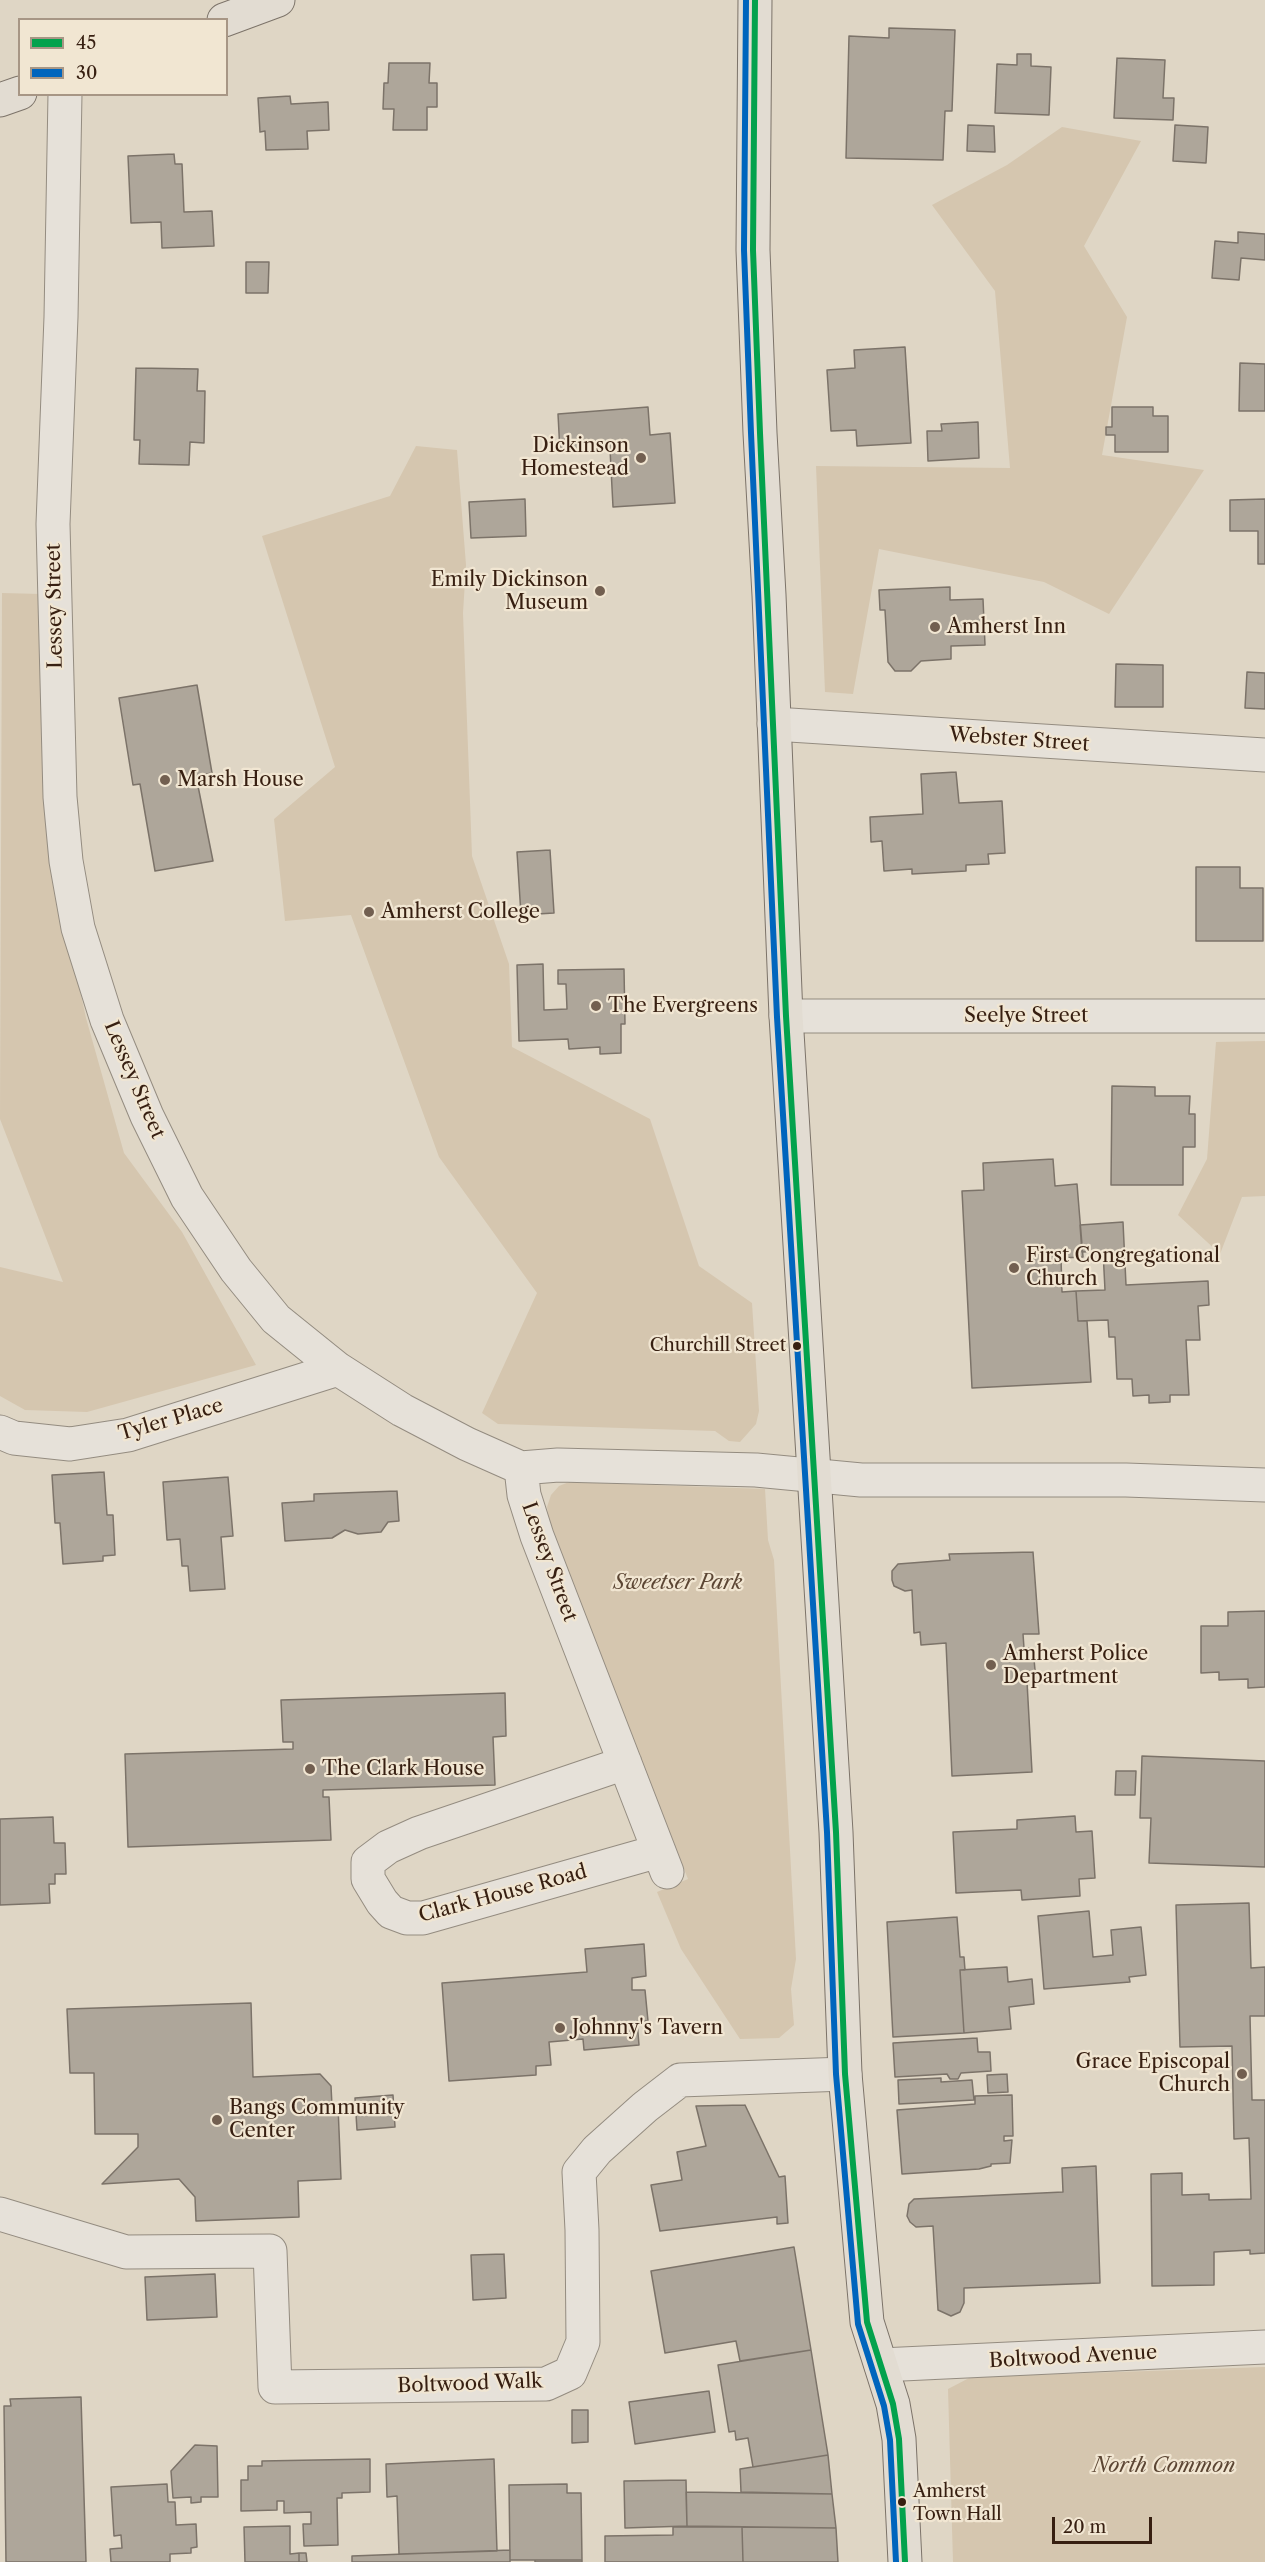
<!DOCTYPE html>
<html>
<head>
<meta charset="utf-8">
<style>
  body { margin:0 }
  #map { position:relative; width:1265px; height:2562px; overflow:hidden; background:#dfd6c5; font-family:"Libre Caslon Text",serif }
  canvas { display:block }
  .legend { position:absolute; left:18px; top:18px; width:210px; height:78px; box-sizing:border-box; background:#f1e6d2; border:2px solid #a79685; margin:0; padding:8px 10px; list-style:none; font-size:18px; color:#371f11 }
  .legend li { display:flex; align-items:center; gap:12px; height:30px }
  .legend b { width:30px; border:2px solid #a79685 }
  .scale { position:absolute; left:1052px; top:2517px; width:100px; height:27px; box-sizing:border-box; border:3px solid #371f11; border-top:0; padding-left:8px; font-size:18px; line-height:21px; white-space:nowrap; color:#371f11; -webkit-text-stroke:4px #f1e6d2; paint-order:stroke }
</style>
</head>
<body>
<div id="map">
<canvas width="1265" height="2562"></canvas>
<ul class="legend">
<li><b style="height:8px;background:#03a24d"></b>45</li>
<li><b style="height:8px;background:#0065bd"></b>30</li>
</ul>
<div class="scale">20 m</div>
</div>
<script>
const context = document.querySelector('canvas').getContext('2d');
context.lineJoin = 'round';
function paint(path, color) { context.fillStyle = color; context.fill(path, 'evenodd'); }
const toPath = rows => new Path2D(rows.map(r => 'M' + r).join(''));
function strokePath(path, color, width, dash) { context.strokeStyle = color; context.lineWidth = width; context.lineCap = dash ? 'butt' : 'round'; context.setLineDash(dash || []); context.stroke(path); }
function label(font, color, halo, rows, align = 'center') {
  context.font = font + ' "Libre Caslon Text",serif'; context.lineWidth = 4.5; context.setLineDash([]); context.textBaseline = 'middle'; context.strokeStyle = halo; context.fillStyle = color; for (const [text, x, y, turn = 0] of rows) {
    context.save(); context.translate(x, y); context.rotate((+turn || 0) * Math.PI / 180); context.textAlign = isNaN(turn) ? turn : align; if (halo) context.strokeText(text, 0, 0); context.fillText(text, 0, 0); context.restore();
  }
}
const green = toPath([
  [1062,127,1141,141,1084,246,1127,317,1102,455,1204,470,1109,614,1044,582,879,549,853,694,825,692,816,466,1010,468,995,291,932,205,1007,165],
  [416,446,457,450,466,565,463,613,472,856,509,964,512,1047,650,1119,699,1266,752,1303,759,1411,756,1424,740,1442,729,1441,715,1431,498,1424,482,1413,537,1293,439,1157,351,915,285,921,274,819,335,767,262,536,390,496],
  [2,593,41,594,61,903,86,1018,124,1153,182,1232,256,1365,87,1412,25,1410,0,1396,0,1267,63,1282,0,1119],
  [1265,1041,1265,1196,1242,1197,1220,1254,1178,1215,1207,1159,1216,1042],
  [569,1482,765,1489,768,1540,774,1560,796,1959,791,1989,794,2025,779,2038,740,2039,681,1949,657,1892,688,1879,549,1520,547,1507,551,1495,559,1486],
  [1265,2367,1265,2562,953,2562,948,2389,971,2377]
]);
const building = toPath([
  [889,28,955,30,952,111,945,111,943,160,846,158,849,36,889,38,889,28],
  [1017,54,1031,54,1031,66,1051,67,1049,115,995,113,997,64,1017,65,1017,54],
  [1117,58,1165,60,1163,98,1174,98,1173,120,1114,118,1117,58],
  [389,63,430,63,429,83,437,83,437,107,427,107,427,130,393,130,394,109,383,109,384,83,388,83,389,63],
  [290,96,291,104,328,102,329,130,307,131,308,149,266,150,265,131,260,132,258,98,290,96],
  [968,125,994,126,995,152,967,151,968,125],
  [1175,125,1208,127,1206,163,1173,161,1175,125],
  [174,154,175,164,182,164,184,212,212,211,214,246,162,248,161,222,131,223,128,156,174,154],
  [1238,232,1265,234,1265,260,1241,258,1239,280,1212,278,1215,241,1238,243,1238,232],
  [246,262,269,262,268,293,246,293,246,262],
  [905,347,911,443,857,446,856,430,831,431,827,370,855,368,854,350,905,347],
  [1240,363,1265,364,1265,411,1239,411,1240,363],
  [136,368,198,369,197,391,205,391,204,443,190,442,189,465,139,464,140,440,134,440,136,368],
  [648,407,650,435,670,433,675,503,613,507,610,449,560,452,558,414,648,407],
  [1112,407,1153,407,1153,416,1168,416,1168,452,1115,452,1115,435,1106,435,1106,427,1112,427,1112,407],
  [978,422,979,458,928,461,927,431,942,431,941,424,978,422],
  [525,499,526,536,471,538,469,502,525,499],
  [1265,499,1265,564,1258,564,1258,531,1230,531,1230,500,1265,499],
  [950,587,950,600,983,599,985,645,951,646,951,659,921,661,911,671,895,671,888,662,885,610,880,610,879,590,950,587],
  [1116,664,1163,665,1163,707,1115,707,1116,664],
  [1247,672,1265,673,1265,709,1245,708,1247,672],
  [197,685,212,773,196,776,213,861,155,871,140,784,133,785,119,698,197,685],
  [956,772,959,803,1002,801,1005,853,988,854,989,864,966,865,966,871,912,874,912,869,884,871,882,841,871,842,870,817,923,814,921,774,956,772],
  [550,850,554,913,521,915,517,852,550,850],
  [1196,867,1240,867,1240,888,1263,888,1263,941,1196,941,1196,867],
  [543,964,544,1010,567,1009,566,984,558,984,558,970,624,969,625,1024,621,1024,621,1053,600,1054,600,1047,569,1049,568,1039,519,1041,517,965,543,964],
  [1112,1086,1155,1087,1155,1096,1190,1096,1189,1114,1195,1114,1195,1147,1183,1147,1183,1185,1111,1185,1112,1086],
  [1053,1159,1055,1186,1077,1184,1083,1257,1061,1258,1062,1292,1076,1291,1078,1321,1087,1321,1091,1382,972,1388,962,1191,984,1190,983,1163,1053,1159],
  [1123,1222,1126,1285,1208,1281,1209,1305,1198,1306,1200,1340,1186,1340,1189,1395,1170,1395,1170,1402,1149,1403,1149,1395,1133,1396,1132,1379,1117,1379,1115,1337,1109,1337,1108,1320,1078,1321,1076,1291,1105,1290,1103,1251,1082,1252,1080,1225,1123,1222],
  [104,1472,107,1515,113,1515,115,1555,103,1556,103,1561,63,1564,60,1523,55,1523,52,1475,104,1472],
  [228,1477,233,1536,221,1537,225,1589,190,1591,188,1566,182,1566,180,1539,167,1540,163,1482,228,1477],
  [397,1491,399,1521,388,1522,381,1532,358,1534,345,1530,332,1538,285,1541,282,1503,314,1501,314,1494,397,1491],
  [1033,1552,1039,1634,1023,1634,1024,1648,1033,1648,1036,1681,1027,1682,1032,1772,952,1776,946,1643,921,1645,920,1632,914,1633,912,1590,905,1591,894,1586,892,1580,892,1571,898,1564,950,1560,949,1554,1033,1552],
  [1265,1611,1265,1687,1248,1688,1248,1679,1219,1680,1219,1672,1201,1673,1201,1626,1228,1626,1228,1612,1265,1611],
  [505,1693,506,1736,493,1737,495,1785,323,1790,323,1797,329,1797,331,1840,128,1847,125,1754,293,1749,293,1742,283,1742,281,1700,505,1693],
  [1142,1756,1265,1761,1265,1867,1149,1863,1151,1818,1140,1818,1142,1756],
  [1116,1771,1136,1771,1135,1795,1115,1795,1116,1771],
  [1075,1816,1076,1832,1092,1831,1095,1878,1079,1879,1080,1896,1022,1900,1021,1890,956,1893,953,1832,1017,1829,1017,1820,1075,1816],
  [53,1817,54,1843,65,1843,66,1874,55,1874,55,1884,49,1884,50,1903,0,1905,0,1819,53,1817],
  [1249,1903,1251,1968,1265,1967,1265,2016,1250,2016,1252,2100,1265,2100,1265,2253,1250,2254,1250,2250,1214,2252,1214,2285,1152,2286,1151,2174,1182,2173,1182,2195,1209,2194,1209,2200,1251,2199,1249,2138,1234,2139,1232,2046,1180,2047,1176,1905,1249,1903],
  [1089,1911,1093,1957,1113,1955,1111,1930,1141,1927,1146,1975,1129,1977,1130,1982,1044,1989,1038,1916,1089,1911],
  [957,1917,960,1957,964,1957,965,1970,960,1970,964,2033,893,2037,887,1922,957,1917],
  [644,1944,646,1976,632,1978,632,1990,645,1990,648,2021,637,2021,639,2045,584,2050,583,2039,549,2042,551,2065,536,2066,536,2075,449,2081,442,1983,587,1972,585,1949,644,1944],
  [1007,1967,1008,1982,1032,1979,1034,2004,1009,2007,1011,2029,964,2033,960,1970,1007,1967],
  [251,2003,253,2077,320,2074,331,2086,332,2106,338,2106,341,2179,298,2181,299,2217,196,2221,195,2197,179,2179,102,2184,138,2147,138,2134,95,2134,94,2073,70,2073,67,2009,251,2003],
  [977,2038,978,2052,990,2052,991,2071,961,2073,958,2079,950,2079,947,2074,895,2077,893,2043,977,2038],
  [1007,2074,1008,2092,988,2093,987,2075,1007,2074],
  [941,2078,941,2082,972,2080,974,2100,899,2104,898,2080,941,2078],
  [393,2095,395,2127,357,2130,355,2098,393,2095],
  [1012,2095,1013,2136,1004,2136,1004,2141,1012,2140,1010,2163,991,2164,991,2166,979,2169,902,2174,897,2110,975,2104,975,2096,1012,2095],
  [745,2105,779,2177,785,2176,788,2223,777,2224,777,2217,660,2231,651,2185,682,2180,677,2152,706,2146,696,2106,745,2105],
  [1096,2166,1100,2283,964,2288,964,2303,960,2312,951,2316,938,2310,933,2226,916,2227,910,2222,907,2216,909,2204,914,2199,1063,2192,1062,2168,1096,2166],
  [794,2247,811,2350,740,2361,736,2341,665,2353,651,2271,794,2247],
  [504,2254,506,2298,473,2300,471,2255,504,2254],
  [215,2274,217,2317,147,2320,145,2277,215,2274],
  [811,2350,828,2455,753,2467,748,2438,736,2440,735,2431,729,2432,718,2365,811,2350],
  [709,2391,715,2432,635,2444,629,2402,709,2391],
  [81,2397,86,2562,6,2562,4,2406,11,2406,10,2399,81,2397],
  [572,2410,588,2410,588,2442,572,2443,572,2410],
  [195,2445,217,2446,218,2497,201,2497,201,2502,191,2503,191,2497,173,2498,171,2471,195,2445],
  [828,2455,832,2494,741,2492,740,2469,828,2455],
  [370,2459,370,2492,342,2493,342,2498,337,2498,338,2545,304,2546,303,2524,311,2524,311,2512,284,2513,284,2501,277,2501,277,2510,241,2511,241,2480,248,2480,248,2466,262,2466,262,2461,370,2459],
  [494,2459,497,2551,399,2554,397,2496,387,2497,386,2464,494,2459],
  [686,2480,687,2526,625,2528,624,2481,686,2480],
  [167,2484,168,2502,175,2502,176,2525,196,2524,197,2547,191,2548,191,2553,170,2554,170,2562,111,2562,110,2549,122,2548,121,2535,114,2536,111,2487,167,2484],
  [567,2484,567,2493,581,2493,582,2560,510,2560,509,2485,567,2484],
  [686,2492,832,2494,836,2528,687,2526,686,2492],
  [290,2526,290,2554,299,2553,299,2562,245,2562,244,2527,290,2526],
  [673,2527,742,2527,743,2562,605,2562,605,2536,673,2535,673,2527],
  [742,2527,836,2528,838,2562,743,2562,742,2527],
  [510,2550,510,2562,352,2562,352,2556,510,2550],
  [299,2553,306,2553,307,2562,299,2562,299,2553],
  [535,2560,582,2560,582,2562,535,2562,535,2560]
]);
const minor = toPath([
  [65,94,61,317,53,524,60,797,66,861,78,928,107,1020,147,1116,187,1197,236,1270,276,1319,338,1369,402,1410,467,1444,521,1468,524,1495,537,1536,667,1872],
  [774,724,1265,755],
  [786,1016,1265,1016],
  [0,1432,14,1438,70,1444,128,1435,338,1369],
  [521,1468,558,1465,756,1470,861,1480,1126,1480,1265,1485],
  [625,1763,419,1833,388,1847,368,1862,368,1879,382,1902,391,1912,407,1918,423,1918,659,1851],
  [0,2214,126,2252,270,2251,275,2387,546,2384,570,2373,583,2342,582,2230,579,2172,597,2150,645,2107,680,2080,845,2074],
  [881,2365,1265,2347]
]);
const major = toPath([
  [755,0,753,250,760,433,769,595,786,1016,836,1832,845,2074,867,2322,893,2404,899,2439,905,2562],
  [224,20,278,0],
  [0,100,20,93]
]);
const bus1 = toPath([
  [755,0,753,250,760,433,786,1016,836,1832,845,2074,867,2322,893,2404,899,2439,905,2562]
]);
const bus2 = toPath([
  [746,0,744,250,751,433,777,1017,827,1832,836,2074,858,2324,884,2406,890,2440,896,2562]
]);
const markers = [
  [641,458,6,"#725f50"],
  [600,591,6,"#725f50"],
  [935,627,6,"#725f50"],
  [165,780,6,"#725f50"],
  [369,912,6,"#725f50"],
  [596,1006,6,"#725f50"],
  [1014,1268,6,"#725f50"],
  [797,1346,5,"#371f11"],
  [991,1665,6,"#725f50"],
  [310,1769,6,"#725f50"],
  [560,2028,6,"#725f50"],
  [1242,2074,6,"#725f50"],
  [217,2120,6,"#725f50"],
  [902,2502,5,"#371f11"]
];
const busNames = [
  ["Churchill Street",786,1346],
  ["Amherst",913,2492,"left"],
  ["Town Hall",913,2515,"left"]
];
const poiNames = [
  ["Dickinson",629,446,"right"],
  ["Homestead",629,469,"right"],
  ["Emily Dickinson",588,580,"right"],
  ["Museum",588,603,"right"],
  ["Amherst Inn",947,627],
  ["Marsh House",177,780],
  ["Amherst College",381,912],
  ["The Evergreens",608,1006],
  ["First Congregational",1026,1256],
  ["Church",1026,1279],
  ["Amherst Police",1003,1654],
  ["Department",1003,1677],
  ["The Clark House",322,1769],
  ["Johnny's Tavern",572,2028],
  ["Grace Episcopal",1230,2062,"right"],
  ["Church",1230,2085,"right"],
  ["Bangs Community",229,2108],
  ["Center",229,2131]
];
const streetNames = [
  ["Lessey Street",55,606,-91],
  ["Webster Street",1019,740,4],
  ["Seelye Street",1026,1016],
  ["Lessey Street",134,1080,67],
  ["Tyler Place",171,1420,-16],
  ["Lessey Street",549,1562,70],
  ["Clark House Road",503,1894,-15],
  ["Boltwood Avenue",1073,2357,-3],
  ["Boltwood Walk",470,2384,-2]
];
const parkNames = [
  ["Sweetser Park",678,1583],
  ["North Common",1164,2466]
];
paint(green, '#d5c6af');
paint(building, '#aea69a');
strokePath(building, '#7c7369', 1.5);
strokePath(minor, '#948c80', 35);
strokePath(major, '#7c7369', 35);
strokePath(minor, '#e6e1d9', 33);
strokePath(major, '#e2dcd2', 33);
strokePath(bus1, '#03a24d', 6);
strokePath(bus2, '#0065bd', 6);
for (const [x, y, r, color] of markers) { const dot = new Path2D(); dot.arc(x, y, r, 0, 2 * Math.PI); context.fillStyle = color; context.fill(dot); strokePath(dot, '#f1e6d2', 2); }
label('18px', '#371f11', '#f1e6d2', busNames, 'right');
label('20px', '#371f11', '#f1e6d2', poiNames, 'left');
label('20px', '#371f11', '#f1e6d2', streetNames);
label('italic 20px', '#5c4634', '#f1e6d2', parkNames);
</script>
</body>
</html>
